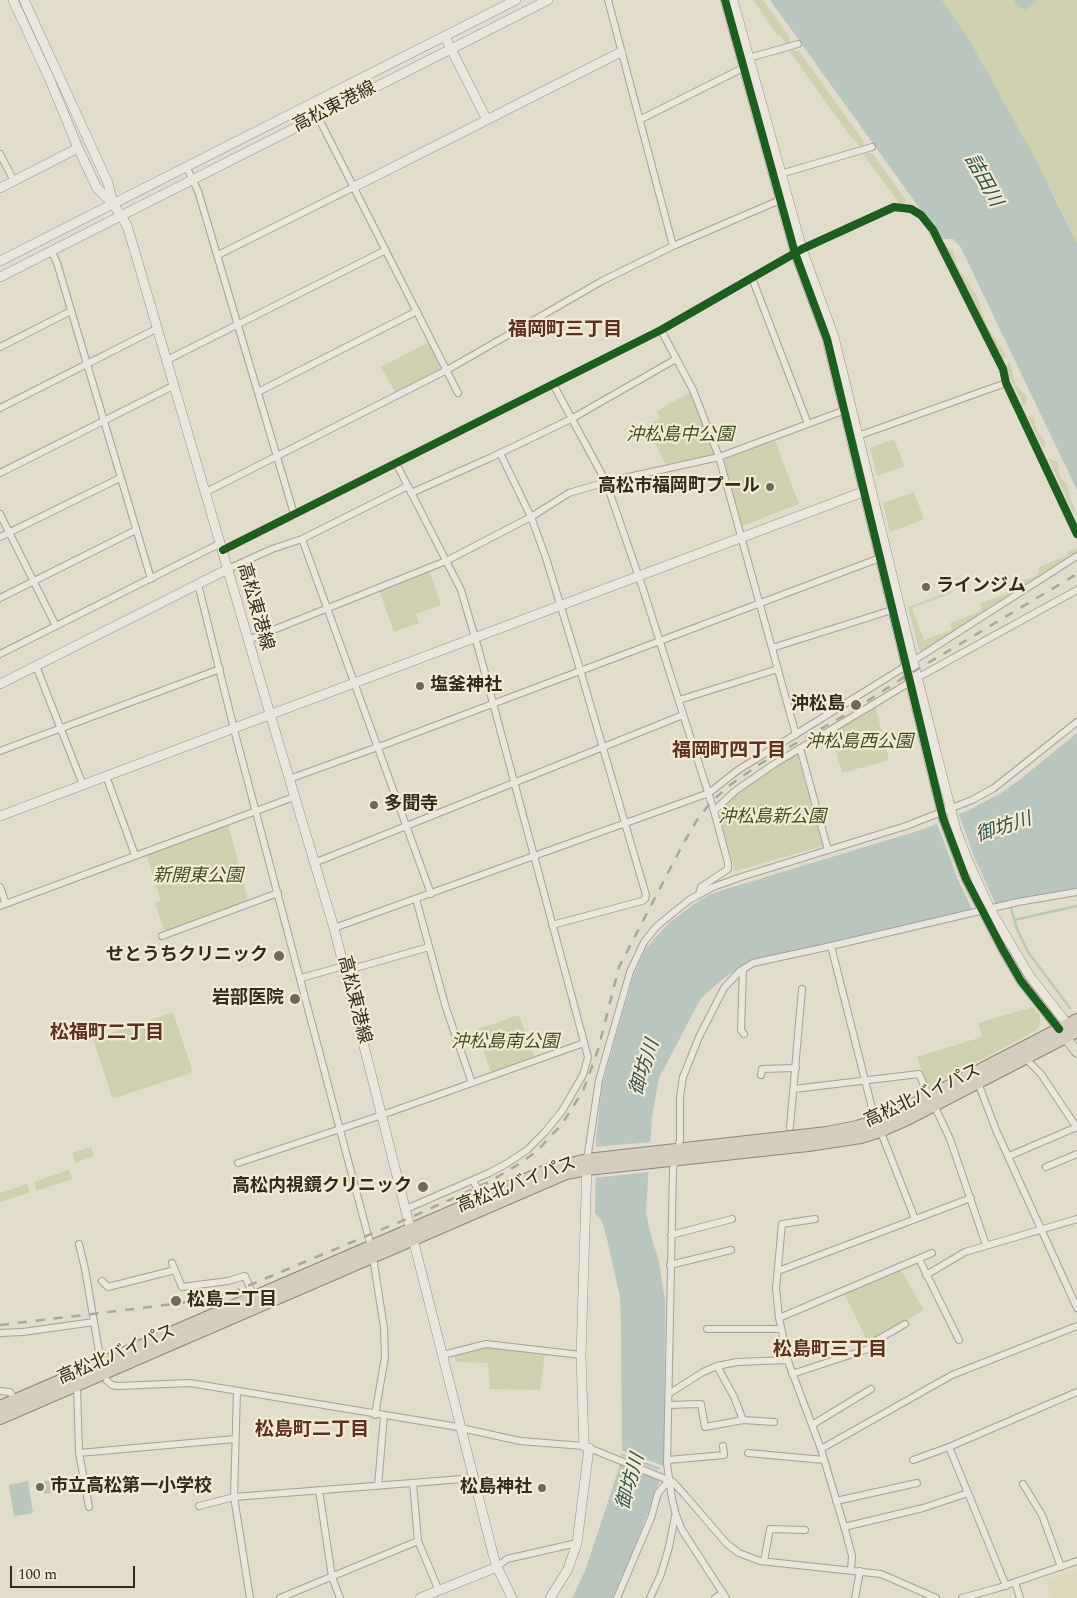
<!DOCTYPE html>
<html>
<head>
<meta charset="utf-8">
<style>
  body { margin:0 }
  #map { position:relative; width:1077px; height:1598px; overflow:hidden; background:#e1dccc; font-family:Spectral,serif }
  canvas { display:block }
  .scale { position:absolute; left:10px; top:1566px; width:125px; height:22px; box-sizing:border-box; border:2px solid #342a1f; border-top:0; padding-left:6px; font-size:15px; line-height:18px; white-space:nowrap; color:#342a1f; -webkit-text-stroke:4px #f2ead3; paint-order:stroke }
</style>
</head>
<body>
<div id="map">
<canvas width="1077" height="1598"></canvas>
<div class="scale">100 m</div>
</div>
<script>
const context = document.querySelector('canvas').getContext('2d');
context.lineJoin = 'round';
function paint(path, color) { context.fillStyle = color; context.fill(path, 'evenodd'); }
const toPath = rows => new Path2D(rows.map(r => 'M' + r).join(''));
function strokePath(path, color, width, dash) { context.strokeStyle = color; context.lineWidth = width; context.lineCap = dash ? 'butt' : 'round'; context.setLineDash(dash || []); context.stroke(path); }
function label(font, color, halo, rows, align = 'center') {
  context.font = font + ' Spectral,"Noto Sans JP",serif'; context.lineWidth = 4.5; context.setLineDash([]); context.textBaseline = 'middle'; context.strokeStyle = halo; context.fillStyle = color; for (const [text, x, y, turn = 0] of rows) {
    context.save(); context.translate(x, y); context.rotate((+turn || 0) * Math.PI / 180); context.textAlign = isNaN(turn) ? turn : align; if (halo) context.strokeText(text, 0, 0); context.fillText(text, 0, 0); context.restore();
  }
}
const farmland = toPath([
  [1077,1569,1077,1598,1050,1598,1045,1580]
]);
const green = toPath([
  [753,0,763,0,790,38,789,43,787,45,780,35,778,36],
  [942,0,1077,0,1077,243,1056,200,970,41],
  [791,50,799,51,864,142,863,147,861,148,854,139,853,140,790,52],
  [868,153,873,154,906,200,904,204,900,204,863,154],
  [944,247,948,247,953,250,958,268,977,296,987,326,1007,357,1002,360,1005,365,1010,363,1016,385,1027,397,1026,404,1024,406],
  [429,342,441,366,440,371,396,394,381,367],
  [690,392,715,454,666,465,646,426,660,418,657,411],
  [1027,415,1033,417,1037,431,1045,441,1044,449],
  [894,439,904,466,877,476,870,448],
  [775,441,799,504,742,526,724,463,727,458],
  [1048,458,1057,462,1060,477,1068,485,1070,498,1075,508,1075,516],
  [914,492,924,519,890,532,883,503],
  [1077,548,1077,552,1075,554,922,651,919,650,908,607,948,592,943,574,945,574,952,593,912,608,924,640,952,630,950,623,981,611,981,603,1011,592,1010,586,1038,575,1039,567,1066,556,1069,551],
  [429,570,441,605,416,614,419,623,394,632,379,590],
  [875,706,889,760,842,773,831,733],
  [797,754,823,846,735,871,718,811,737,793,758,777],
  [228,823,248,901,167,932,164,930,155,903,161,900,146,854],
  [1033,1007,1040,1016,1040,1024,1037,1030,928,1088,917,1057,982,1037,978,1023],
  [171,1013,174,1015,192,1069,191,1073,115,1098,112,1097,93,1039],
  [519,1015,534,1057,491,1072,476,1030],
  [91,1147,94,1156,75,1163,72,1153],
  [69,1170,72,1179,37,1191,34,1182],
  [27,1184,30,1192,0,1202,0,1193],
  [900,1269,924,1310,868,1342,844,1293],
  [486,1346,545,1353,540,1390,490,1389,488,1363,456,1362,454,1354]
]);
const water = toPath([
  [770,0,942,0,970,41,1032,153,1077,243,1077,490,960,246,953,239,943,239,929,218,923,213],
  [1014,0,1038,0,1025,10,1017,6],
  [1077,733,1077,888,1017,899,751,961,724,978,701,998,659,1078,652,1117,646,1211,649,1228,659,1262,665,1300,664,1462,659,1483,629,1562,612,1598,572,1598,585,1571,619,1468,622,1449,621,1319,620,1297,607,1239,602,1221,595,1213,596,1138,602,1086,633,977,645,950,654,939,670,922,700,900,713,893,924,829,969,810,1001,793,1018,781],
  [49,1480,52,1493,44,1494,42,1482],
  [28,1481,33,1513,14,1516,9,1485]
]);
const pier = toPath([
  [958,812,975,859,996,905,973,911,959,882,936,821],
  [651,1142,650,1172,593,1178,594,1147],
  [621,1450,664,1466,660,1483,657,1479,618,1464,620,1455,657,1470,661,1468,620,1453]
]);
const stream = toPath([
  [1010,904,1017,929,1028,952,1070,1008],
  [1014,920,1077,906]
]);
const street = toPath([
  [608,0,673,246],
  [745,59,798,44],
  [318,117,458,393],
  [641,119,743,68],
  [0,154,14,181],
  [186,166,198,191,294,514],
  [777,175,872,147],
  [52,252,57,263,151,579],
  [218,255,354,187],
  [752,278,808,424],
  [661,330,693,390,719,457,796,735],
  [0,347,71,311],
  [167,360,386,250],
  [553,384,606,482,643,589,714,811,728,863,728,869,701,887,699,894],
  [258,392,417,311],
  [0,408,158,328],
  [855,437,1006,383],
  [500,453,531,517,546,558,579,666,646,895,645,899,642,901,552,925],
  [396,463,461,590,479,651,588,1057,583,1075,562,1111,545,1132,527,1150,506,1164,489,1173,406,1209],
  [0,473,175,385],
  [206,492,447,370,602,281,673,246,780,200],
  [411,493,490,458,571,419,676,359],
  [0,514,56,626],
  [0,537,120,478],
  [302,539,431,894],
  [223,550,661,330,802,249,894,207,911,209,921,215,933,230,1003,369,1006,383,1077,534],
  [228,569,272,549,302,539,408,486],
  [198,584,236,737,371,1247],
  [0,598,136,530],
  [248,640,446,561,531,517,569,493,606,482,719,457,848,409],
  [772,648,892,610],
  [0,654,221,543],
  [913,661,1077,556],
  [36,666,83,785],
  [679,700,778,669],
  [800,748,828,850],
  [0,751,220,669],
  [106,776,135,855],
  [289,779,389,743,880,558],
  [714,811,735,791,774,764,917,678,1077,590],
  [314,863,683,715],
  [0,887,6,904],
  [416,899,446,1008,472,1083],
  [0,906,294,797],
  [334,928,709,793,738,770,906,666],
  [162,936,278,893],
  [831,946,873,1112,915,1219],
  [743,969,741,1030,744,1034],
  [345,971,429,947],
  [301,978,344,966],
  [1026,1058,1029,1062,1041,1074,1077,1128],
  [761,1075,762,1069,796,1068],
  [977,1080,996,1130,1077,1308],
  [794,1089,919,1074,929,1096],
  [934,1105,950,1139,986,1245],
  [790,1127,802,989],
  [1009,1156,1077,1127],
  [587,1160,599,1080,630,972,644,942,657,926,689,900,713,887,741,877,906,826,972,800,994,788,1077,722],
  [238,1163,382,1115,584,1043],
  [1046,1167,1077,1154],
  [473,1180,482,1199],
  [815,1219,782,1224,776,1288,779,1318,789,1364,821,1449,846,1533,852,1556,851,1570],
  [671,1235,732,1219],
  [79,1244,85,1269,101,1363,107,1381,112,1385,117,1386,190,1383,452,1426,520,1441,584,1446,673,1482,684,1494,727,1544,739,1553,760,1561,881,1574,936,1598],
  [373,1257,384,1328,385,1357,375,1415],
  [919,1259,959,1340],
  [172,1263,182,1287,228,1281,245,1276,254,1298],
  [670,1265,731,1250],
  [778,1271,971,1198],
  [926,1275,965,1252,1077,1219],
  [102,1281,108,1287,175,1270],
  [779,1318,932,1253],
  [707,1329,780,1329],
  [0,1333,23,1332,94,1322],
  [443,1355,486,1344,581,1355],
  [717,1366,734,1397,743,1420,774,1422],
  [792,1374,868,1349,877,1340,905,1324],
  [77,1385,79,1453,235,1439],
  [0,1391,10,1392,15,1400],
  [237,1391,234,1497,250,1598],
  [670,1393,703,1372,717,1366,737,1362,788,1360],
  [669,1405,701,1404,705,1427,743,1420],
  [812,1425,871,1389],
  [821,1449,952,1375,1077,1326],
  [79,1453,89,1507],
  [748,1453,824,1460],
  [668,1460,724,1455,723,1446],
  [913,1460,949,1447],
  [413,1483,418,1541],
  [1023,1484,1042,1515,1061,1567],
  [378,1486,384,1416],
  [319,1490,332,1577,340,1598],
  [968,1493,1006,1586],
  [836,1501,917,1483],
  [199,1506,234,1497,475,1478],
  [844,1527,923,1508,968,1493,949,1447,1077,1392],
  [764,1561,770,1529,805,1530],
  [497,1567,507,1559,577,1543],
  [1015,1582,1020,1598],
  [280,1598,418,1541,439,1591],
  [617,1598,651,1518,658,1493,669,1480],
  [650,1598,661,1574,669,1547,675,1516],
  [715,1598,723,1593],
  [726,1598,682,1530,676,1515,672,1499,667,1464,673,1169,680,1140,680,1097,683,1077,699,1037,724,988,740,971,753,963,831,946,1018,902,1077,892],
  [855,1598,860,1571],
  [962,1598,998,1588,1077,1561]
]);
const secondary = toPath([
  [13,0,50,80,78,148,97,188,113,204,122,217,127,226,132,242,270,714,334,928,493,1554,497,1567,512,1598],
  [24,0,108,183,113,204],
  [725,0,795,253,827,339,943,818,966,879,1003,950,1021,981,1059,1029],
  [733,0,802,249,834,337,914,665,956,830,968,861,990,909,1029,975,1068,1025],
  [445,37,487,120],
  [354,187,621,52],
  [0,188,78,148],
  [0,261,516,0],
  [0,277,548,0],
  [0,684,228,569],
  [0,816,868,490],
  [584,1446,581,1355,587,1164],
  [420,1598,497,1567],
  [550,1598,568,1569,577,1543,589,1448]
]);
const primary = toPath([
  [1061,1032,1077,1052]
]);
const highway = toPath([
  [0,1407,551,1169,587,1160,827,1133,857,1127,877,1121,905,1109,1077,1020],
  [0,1418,566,1173,587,1169,808,1145,861,1137,880,1131,909,1118,1077,1031]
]);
const rail = toPath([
  [0,1325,134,1309,181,1303,231,1293,416,1215,489,1182,522,1162,537,1151,562,1124,583,1091,598,1050,619,967,683,844,697,820,711,802,730,785,760,764,852,711,903,678,1077,574]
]);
const cycleway = toPath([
  [725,0,795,253,827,339,943,818,966,879,1003,950,1021,981,1059,1029],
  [223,550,661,330,802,249,894,207,911,209,921,215,933,230,1003,369,1006,383,1077,534]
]);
const markers = [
  [770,487,5,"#71685c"],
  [926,587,5,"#71685c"],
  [420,686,5,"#71685c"],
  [856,705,6,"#71685c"],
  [374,805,5,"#71685c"],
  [279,956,6,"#71685c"],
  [295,999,6,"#71685c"],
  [423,1187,6,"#71685c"],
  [176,1301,6,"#71685c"],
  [40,1487,5,"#71685c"],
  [542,1488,5,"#71685c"]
];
const streetNames = [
  ["高松東港線",335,108,-27],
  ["高松東港線",254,607,74],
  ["高松東港線",353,1000,76],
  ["高松北バイパス",923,1097,-25],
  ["高松北バイパス",517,1186,-21],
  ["高松北バイパス",117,1356,-23]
];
const parkNames = [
  ["沖松島中公園",680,436],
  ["沖松島西公園",859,743],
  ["沖松島新公園",772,818],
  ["新開東公園",198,877],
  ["沖松島南公園",505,1043]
];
const poiNames = [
  ["高松市福岡町プール",760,487],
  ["ラインジム",936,587,"left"],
  ["塩釜神社",430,686,"left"],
  ["沖松島",845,705],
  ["多聞寺",384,805,"left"],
  ["せとうちクリニック",268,956],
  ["岩部医院",284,999],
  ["高松内視鏡クリニック",412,1187],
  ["松島二丁目",187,1301,"left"],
  ["市立高松第一小学校",50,1487,"left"],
  ["松島神社",532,1488]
];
const waterNames = [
  ["詰田川",982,181,61],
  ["御坊川",1004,829,-18],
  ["御坊川",646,1068,-72],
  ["御坊川",632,1482,-74]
];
const neighbourhoodNames = [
  ["福岡町三丁目",565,331],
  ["福岡町四丁目",729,752],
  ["松福町二丁目",107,1034],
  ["松島町三丁目",830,1351],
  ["松島町二丁目",312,1431]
];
paint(farmland, '#dfdabe');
paint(green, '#ced0b0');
paint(water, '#b8c6bd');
paint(pier, '#e1dccc');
strokePath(stream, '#b8c6bd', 2.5);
strokePath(street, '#a6a195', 8);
strokePath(secondary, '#969086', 10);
strokePath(primary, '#8c867c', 11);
strokePath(highway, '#8c867c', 14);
strokePath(street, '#eae6dd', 6);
strokePath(secondary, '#eae6dd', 9);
strokePath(primary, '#e0dccf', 10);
strokePath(highway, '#d4ccbe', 12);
strokePath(rail, '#a9a69e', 2.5, [9, 9]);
strokePath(cycleway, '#1b5e20', 8);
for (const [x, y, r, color] of markers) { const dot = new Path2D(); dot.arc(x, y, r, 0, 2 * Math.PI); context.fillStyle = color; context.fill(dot); strokePath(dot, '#f2ead3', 2); }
label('18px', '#342a1f', '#f2ead3', streetNames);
label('italic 18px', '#434e27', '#f2ead3', parkNames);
label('bold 18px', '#342a1f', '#f2ead3', poiNames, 'right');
label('italic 19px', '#305251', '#f2ead3', waterNames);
label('bold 19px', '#5c3123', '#f2ead3', neighbourhoodNames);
</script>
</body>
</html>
